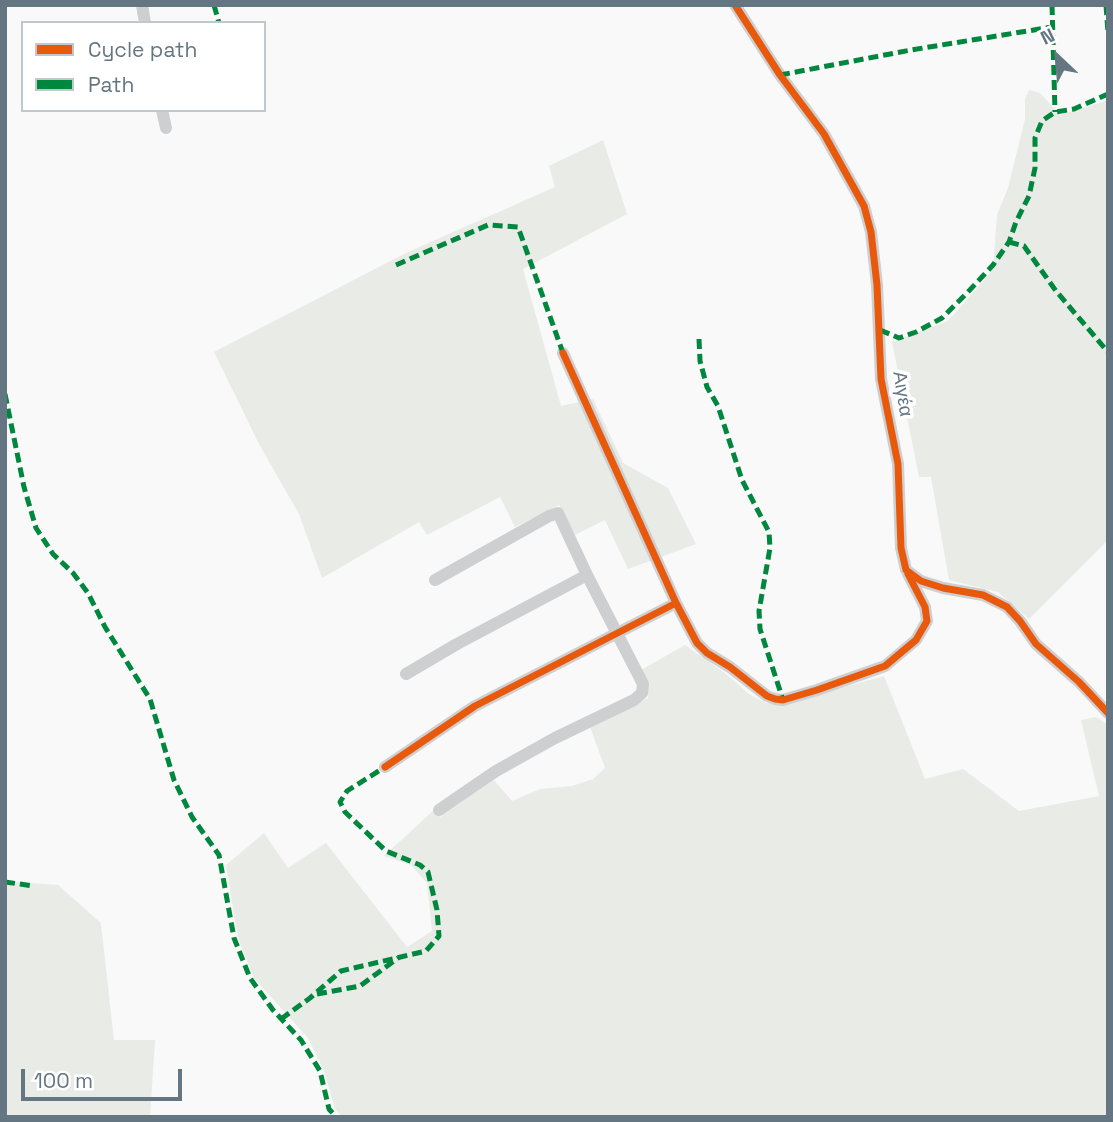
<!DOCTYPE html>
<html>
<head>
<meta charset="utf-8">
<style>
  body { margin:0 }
  #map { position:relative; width:1113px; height:1122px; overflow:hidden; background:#f9f9f9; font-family:"Space Grotesk",sans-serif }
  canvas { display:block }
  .frame { position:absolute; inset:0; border:7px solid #657683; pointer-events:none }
  .legend { position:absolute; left:21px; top:21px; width:245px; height:91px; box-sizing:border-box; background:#fff; border:2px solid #c1c8cd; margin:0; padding:9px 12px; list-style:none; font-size:21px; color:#657683 }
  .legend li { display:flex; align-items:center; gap:14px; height:35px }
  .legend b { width:35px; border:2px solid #c1c8cd }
  .north { position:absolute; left:1022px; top:21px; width:70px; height:70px; -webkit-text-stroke:5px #fff; paint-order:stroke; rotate:334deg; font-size:19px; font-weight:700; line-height:28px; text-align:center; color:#657683 }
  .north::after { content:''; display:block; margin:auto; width:24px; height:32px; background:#657683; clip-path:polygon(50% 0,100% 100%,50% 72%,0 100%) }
  .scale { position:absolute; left:21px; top:1069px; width:161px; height:32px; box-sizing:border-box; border:4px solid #657683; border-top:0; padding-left:9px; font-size:21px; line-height:24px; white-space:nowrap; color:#657683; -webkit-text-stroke:5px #fff; paint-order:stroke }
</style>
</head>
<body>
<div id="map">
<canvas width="1113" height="1122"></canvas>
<div class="frame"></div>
<ul class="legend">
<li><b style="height:9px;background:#e8590c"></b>Cycle path</li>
<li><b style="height:9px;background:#00873e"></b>Path</li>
</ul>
<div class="north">N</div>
<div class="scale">100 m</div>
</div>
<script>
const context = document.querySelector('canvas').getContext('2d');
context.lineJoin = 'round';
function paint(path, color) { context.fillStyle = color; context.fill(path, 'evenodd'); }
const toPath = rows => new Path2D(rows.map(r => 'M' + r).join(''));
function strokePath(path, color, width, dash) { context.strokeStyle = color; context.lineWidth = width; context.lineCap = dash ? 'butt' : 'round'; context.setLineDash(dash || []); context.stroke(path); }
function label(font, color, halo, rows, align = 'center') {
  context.font = font + ' "Space Grotesk",sans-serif'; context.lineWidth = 7; context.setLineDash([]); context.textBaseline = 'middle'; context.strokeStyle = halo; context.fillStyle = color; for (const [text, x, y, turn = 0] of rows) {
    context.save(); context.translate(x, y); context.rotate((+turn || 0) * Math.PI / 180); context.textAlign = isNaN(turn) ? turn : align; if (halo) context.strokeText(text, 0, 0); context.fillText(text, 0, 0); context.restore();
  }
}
const green = toPath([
  [1029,90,1040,93,1060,115,1108,100,1108,540,1029,619,998,592,949,580,931,477,919,477,892,342,948,321,993,270,997,215,1008,188,1025,119,1025,99],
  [603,140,627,214,523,269,561,406,593,399,623,463,668,488,696,544,628,569,605,520,575,535,559,505,515,527,500,497,427,535,419,522,322,578,299,514,259,444,214,352,408,252,555,187,549,166],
  [685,645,725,673,749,694,766,703,783,704,884,676,925,779,963,769,1019,811,1099,796,1081,720,1096,717,1108,725,1108,1117,342,1117,335,1109,324,1071,308,1038,254,978,238,938,226,865,264,833,288,868,326,843,407,947,432,931,427,883,411,865,384,856,434,810,440,817,494,780,512,801,540,789,572,786,593,779,605,768,590,727,648,698,648,686,641,670],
  [5,881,58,885,101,923,114,1040,155,1040,150,1117,5,1117]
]);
const minor = toPath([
  [142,5,145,23],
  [735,5,780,75,824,134,864,206,871,232,877,285,881,379,898,464,901,548,906,570,921,581,943,588,983,595,1007,607,1020,621,1036,644,1079,682,1108,713],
  [162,110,166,128],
  [563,353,676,603],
  [435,580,549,516,558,513,587,575],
  [406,674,457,644,587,575,643,684,642,693,634,700,555,738,496,771,439,810],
  [385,767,475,706,676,603,697,643,707,653,730,667,767,696,775,699,783,700,817,690,885,666,916,640,927,621,925,607,908,574]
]);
const quiet = toPath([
  [214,5,219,23],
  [1052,5,1055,112],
  [1106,5,1108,33],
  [780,75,911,50,1052,27],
  [1009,242,1024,246,1056,291,1108,352],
  [396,265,488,225,518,227,563,353],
  [880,330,899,338,916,332,942,318,967,293,993,265,1009,242,1016,222,1029,196,1035,168,1035,138,1042,121,1055,112,1074,109,1108,94],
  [699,339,700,361,707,387,718,406,742,480,769,532,770,548,759,611,760,629,783,700],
  [5,394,24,487,36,528,53,554,73,573,88,593,105,627,150,699,174,780,192,817,219,855,234,938,250,978,273,1010,301,1040,320,1071,329,1109,336,1117],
  [5,882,34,886],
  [317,994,360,986,398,958],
  [281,1019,310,998,341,971,426,951,439,936,437,910,428,872,420,865,386,851,345,812,340,802,347,791,385,767]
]);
const cycleway = toPath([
  [735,5,780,75,824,134,864,206,871,232,877,285,881,379,898,464,901,548,906,570,921,581,943,588,983,595,1007,607,1020,621,1036,644,1079,682,1108,713],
  [563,353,676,603],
  [385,767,475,706,676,603,697,643,707,653,730,667,767,696,775,699,783,700,817,690,885,666,916,640,927,621,925,607,908,574]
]);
const streetNames = [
  ["Αιγέα",902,394,81]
];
paint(green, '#e8ebe6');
strokePath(minor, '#cecfd0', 12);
strokePath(quiet, '#00873e', 5, [10, 5]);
strokePath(cycleway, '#e8590c', 7);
label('19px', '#657683', '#fff', streetNames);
</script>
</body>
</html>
